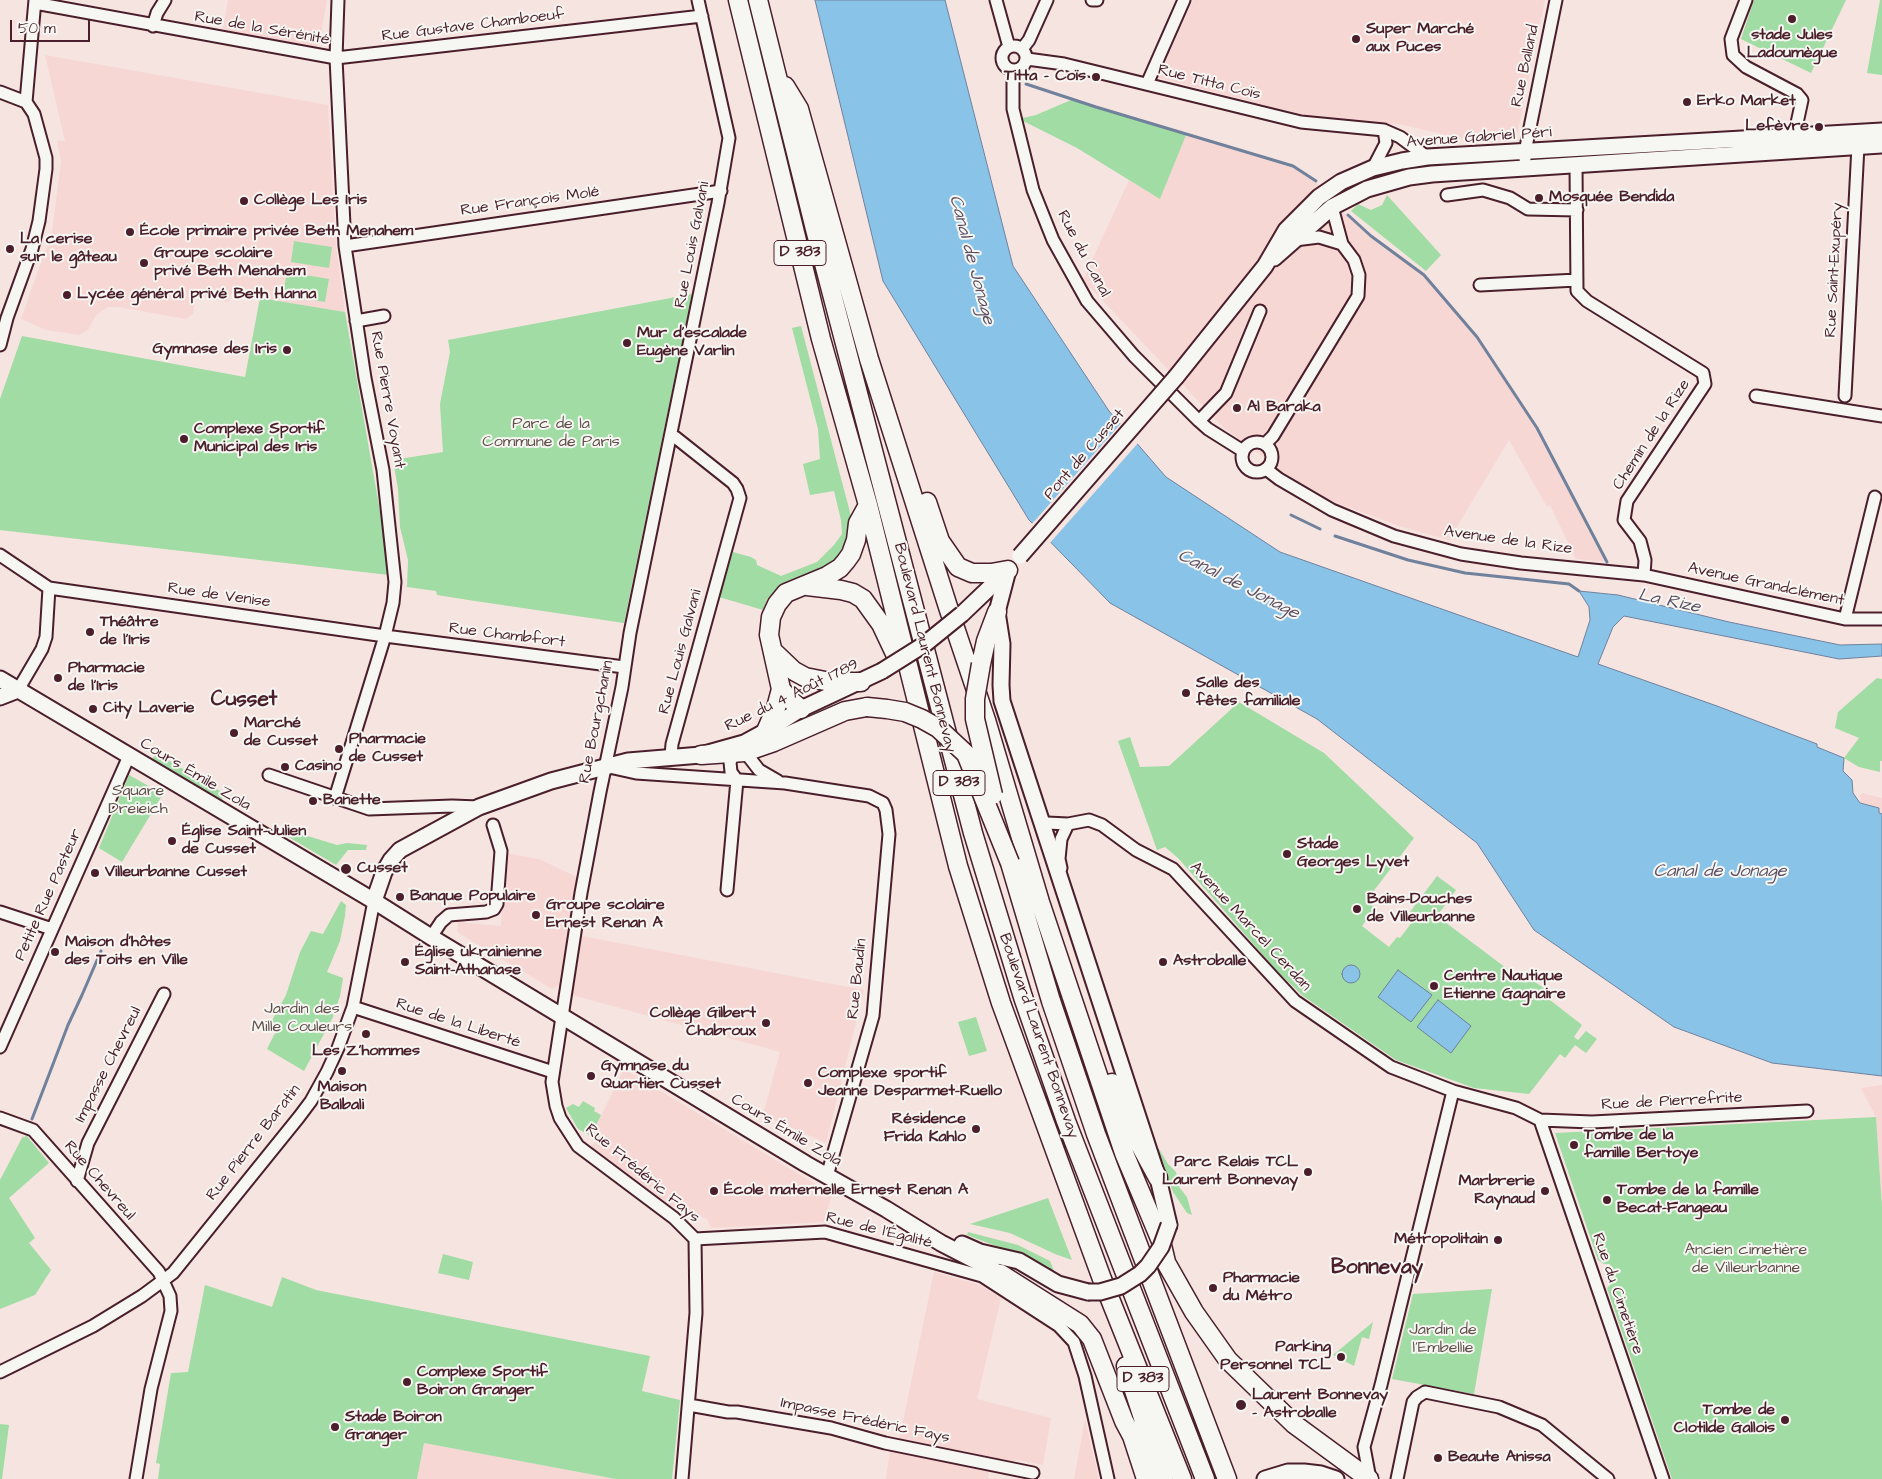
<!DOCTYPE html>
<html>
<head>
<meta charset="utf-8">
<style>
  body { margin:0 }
  #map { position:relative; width:1882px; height:1479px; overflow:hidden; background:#f6e4e0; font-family:"Architects Daughter",sans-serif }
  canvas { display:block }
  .scale { position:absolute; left:10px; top:20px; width:80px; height:22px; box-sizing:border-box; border:2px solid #4a1f2b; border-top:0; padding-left:6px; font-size:15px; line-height:18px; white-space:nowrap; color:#4a1f2b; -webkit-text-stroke:4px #f6f6f2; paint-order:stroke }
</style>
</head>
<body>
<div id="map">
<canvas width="1882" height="1479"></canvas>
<div class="scale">50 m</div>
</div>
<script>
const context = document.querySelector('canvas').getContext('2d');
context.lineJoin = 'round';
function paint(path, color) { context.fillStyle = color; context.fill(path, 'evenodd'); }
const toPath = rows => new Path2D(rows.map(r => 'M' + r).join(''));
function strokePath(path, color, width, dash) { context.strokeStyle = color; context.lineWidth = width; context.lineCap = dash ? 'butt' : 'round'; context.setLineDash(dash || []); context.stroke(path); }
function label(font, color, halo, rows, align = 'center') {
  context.font = font + ' "Architects Daughter",sans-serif'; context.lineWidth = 4; context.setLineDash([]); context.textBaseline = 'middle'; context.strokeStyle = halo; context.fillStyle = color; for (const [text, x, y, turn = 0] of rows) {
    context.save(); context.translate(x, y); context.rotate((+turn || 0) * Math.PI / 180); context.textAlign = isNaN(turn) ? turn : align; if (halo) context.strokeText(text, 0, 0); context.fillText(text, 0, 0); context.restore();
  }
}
const built = toPath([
  [228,0,327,0,319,44,316,47,223,30],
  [1193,0,1545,0,1516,140,1468,140,1403,125,1312,117,1158,78],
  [45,55,328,105,336,247,345,312,231,293,229,302,196,296,193,314,186,319,119,307,108,307,96,315,88,330,79,335,46,330,21,319,52,232,61,161,57,141,65,141],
  [1186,133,1243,152,1285,164,1310,176,1349,218,1371,237,1399,256,1426,278,1442,295,1478,340,1521,403,1561,474,1589,532,1606,562,1576,559,1550,505,1547,507,1509,440,1449,540,1399,526,1313,494,1224,428,1083,280,1129,180,1160,198],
  [1862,793,1882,798,1882,814,1879,813,1879,808,1860,803,1861,797,1859,797],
  [505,853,539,859,577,877,559,985,552,989,457,932,458,922,501,926,505,877],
  [582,936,864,990,826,1143,763,1115,780,1052,572,995],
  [624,1069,832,1194,824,1222,711,1228,707,1219,671,1206,591,1147,597,1139,591,1136],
  [1882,1085,1882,1207,1876,1117,1861,1088],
  [934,1272,980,1285,1001,1298,977,1399,1051,1418,1043,1465,1017,1460,989,1472,988,1479,886,1479,890,1451,900,1436],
  [1085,1420,1099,1479,1074,1479],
  [424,1443,616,1479,417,1479]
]);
const green = toPath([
  [1754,0,1846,0,1811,73,1741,39],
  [1880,0,1882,0,1882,75,1867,73],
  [1071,100,1186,135,1160,199,1077,148,1023,121,1023,118,1036,115],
  [1387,195,1441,255,1426,271,1351,211,1358,204,1371,210,1382,205],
  [294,241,332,247,329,268,291,262],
  [287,272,329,279,325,302,283,295],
  [692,294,624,623,475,601,437,595,436,591,407,587,408,560,400,527,398,489,393,460,443,452,440,404,450,352,448,340],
  [260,298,345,312,388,557,389,575,0,530,0,399,22,336,245,377],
  [801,326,852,520,849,537,837,558,825,567,790,580,779,587,767,599,763,610,719,597,733,552,751,557,756,560,757,565,781,576,817,562,834,545,842,534,841,520,834,491,810,495,803,464,820,459,818,429,792,328],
  [1877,678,1882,679,1882,761,1880,761,1880,772,1859,767,1844,758,1859,738,1835,728,1838,712],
  [1239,702,1324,753,1414,838,1366,901,1375,908,1362,926,1389,947,1397,937,1400,938,1416,917,1410,912,1437,876,1456,890,1437,916,1526,983,1530,979,1544,988,1541,993,1582,1025,1574,1037,1578,1040,1586,1031,1597,1039,1586,1053,1575,1045,1565,1058,1560,1054,1529,1094,1474,1088,1396,1060,1303,996,1276,970,1178,858,1165,847,1157,850,1118,741,1130,737,1140,767,1169,766],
  [156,753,225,794,221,801,152,760],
  [129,775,163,794,122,862,99,848],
  [288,830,337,845,347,843,367,845,366,850,348,850,336,865,285,835],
  [341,901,346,905,345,916,340,941,327,972,343,978,340,996,333,1017,304,1071,267,1049,277,1029,270,1024,286,995,300,952,311,931,323,934],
  [976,1017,987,1051,969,1056,958,1022],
  [583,1101,595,1108,594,1111,601,1115,591,1136,578,1129,566,1108,573,1104,579,1107],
  [1876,1117,1882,1207,1882,1479,1672,1479,1607,1288,1611,1284,1610,1264,1604,1264,1598,1260,1555,1133],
  [26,1135,49,1163,9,1198,35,1238,29,1243,51,1270,35,1295,0,1309,0,1180,23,1136,24,1138],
  [1156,1149,1159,1149,1168,1164,1176,1172,1179,1187,1187,1197,1192,1215,1187,1213,1173,1192],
  [1048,1198,1072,1260,1055,1254,1010,1233,970,1224],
  [968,1232,1018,1245,1050,1261,1058,1281,1009,1251,967,1235],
  [443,1254,473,1262,469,1280,438,1273],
  [282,1277,316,1290,650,1356,642,1391,680,1400,672,1479,616,1479,424,1443,417,1479,158,1479,160,1464,156,1463,171,1373,188,1372,205,1285,272,1307],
  [1492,1289,1474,1394,1392,1379,1413,1294],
  [1373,1322,1369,1339,1362,1337,1354,1366,1333,1355],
  [0,1424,9,1425,2,1479,0,1479]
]);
const water = toPath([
  [815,0,945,0,1013,266,1109,411,1166,477,1280,552,1578,657,1590,620,1589,607,1579,591,1618,595,1729,622,1840,645,1882,644,1882,656,1839,659,1624,616,1613,627,1598,664,1717,706,1817,744,1817,747,1844,758,1843,771,1852,780,1853,793,1860,803,1879,808,1879,813,1882,814,1882,1076,1772,1063,1674,1027,1534,930,1477,843,1317,719,1110,603,1029,520,883,281,815,0],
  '1342 974a9 9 0 1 1 18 0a9 9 0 1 1-18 0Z',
  [1398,970,1432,995,1411,1022,1378,997,1398,970],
  [1438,1000,1471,1026,1451,1053,1417,1027,1438,1000]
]);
const pier = toPath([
  [1122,422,1139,442,1049,544,1031,525]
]);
const stream = toPath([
  [1026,84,1096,107,1293,166,1316,181],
  [1348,215,1371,236,1424,275,1477,337,1537,428,1607,562],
  [1291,515,1320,529],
  [1335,536,1408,560,1465,573,1569,584,1579,591],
  [32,1119,68,1025,82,995,101,951]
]);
const minor = toPath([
  [996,0,1009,47],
  [1092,0,1097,0],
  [1746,0,1731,39,1733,55,1746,67,1797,94,1802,100,1794,137],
  [35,3,336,58,702,16],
  [153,26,157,13,165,0],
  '1002 58a12 12 0 1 1 24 0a12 12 0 1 1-24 0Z',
  [1022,49,1029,40,1047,0],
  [1027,59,1064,64,1301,122,1384,130,1400,137,1427,157],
  [1013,70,1013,109,1033,190,1053,240,1087,301,1134,356,1199,421,1208,429,1243,451],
  [1147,84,1184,0],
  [0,92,26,102,34,114,46,158,46,169,39,221,32,249,7,318,0,345],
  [26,102,35,0],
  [1525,159,1525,152,1556,0],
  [1576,165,1577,291,1587,301,1703,373,1705,384,1627,501,1624,520,1640,541,1645,560,1644,575],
  [1373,168,1386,143,1384,130],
  [1447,195,1483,190,1510,198,1528,209,1577,210],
  [1295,240,1319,237,1342,244],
  [345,246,721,191],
  [1480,285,1577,280],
  [356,321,384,316],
  [1756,396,1882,416],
  [1845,396,1858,146],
  [1199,421,1226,393,1260,311],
  [671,436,675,437,733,483,737,489,740,498,672,744,671,756],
  '1242 457a15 15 0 1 1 30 0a15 15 0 1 1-30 0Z',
  [1265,444,1273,436,1358,296,1359,275,1354,260,1342,244,1332,207],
  [1266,469,1279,479,1332,510,1394,536,1461,554,1521,563,1644,575,1845,619,1882,619],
  [0,555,49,588,385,636,624,667],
  [1845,619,1875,497],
  [18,690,42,649,46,637,49,588],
  [745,752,759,770,778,781],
  [609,767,636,773,785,783,869,796,883,803,886,810,889,834,873,1016,827,1176],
  [269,775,369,809,452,806,479,807],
  [335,798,385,636,393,603,395,582,383,470,365,378,345,246,336,58,338,0],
  [1043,825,1047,823,1068,824,1089,820,1102,825,1136,850,1173,869,1295,1001,1391,1067,1453,1091,1516,1108,1540,1120,1592,1122,1807,1111],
  [1061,868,1059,859,1061,839,1068,824],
  [727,890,737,780,731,772,730,762,734,754],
  [0,912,52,929],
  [431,937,441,922,449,915,486,912,494,909,497,904,501,851,493,825],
  [353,1007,553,1072],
  [0,1047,129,756],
  [0,1118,33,1130,159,1272,170,1296,171,1311,151,1389,136,1479],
  [1540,1120,1663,1479],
  [77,1181,88,1143,164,994],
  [695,1239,825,1232,982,1276,1059,1326,1074,1342,1085,1376,1108,1479],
  [0,1372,93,1326,142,1296,173,1273,299,1117,311,1101,327,1072,338,1048,353,1007,374,901],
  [689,1405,728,1412,737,1412,831,1428,885,1443,1033,1473],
  [682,1479,696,1313,695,1239,674,1218,578,1146,560,1118,556,1106,552,1082,581,893,600,792,622,687,630,633,718,203,729,138,698,0],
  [1370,1479,1364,1447,1381,1385,1453,1091],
  [1397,1479,1413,1402,1417,1397,1425,1392,1499,1407,1542,1425,1608,1479]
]);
const major = toPath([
  [1274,258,1332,207,1367,189,1409,177,1432,174,1882,145],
  [1176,377,1265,266,1286,230,1319,197,1341,182,1373,168,1402,161,1427,157,1882,131],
  [1008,570,997,612,1002,644,1001,685,1002,701,1158,1178,1169,1225],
  [962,614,1006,572],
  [0,679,374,901,431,937,806,1164,886,1209,941,1243,1001,1274],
  [0,697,18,690],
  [374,901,384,872,391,860,400,850,479,807,551,781,628,761,701,755,744,743,766,731,801,709,882,671],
  [962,1244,980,1252,1019,1261,1058,1284,1088,1292],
  [1265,1479,1288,1472,1304,1472,1321,1474,1336,1479]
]);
const highway = toPath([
  [738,0,821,339,868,505,958,866,1001,1003,1102,1279,1182,1479],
  [758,0,815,229,973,833,1023,997,1066,1121,1205,1479],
  [785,86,799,109,869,359,949,610,986,720,1040,902,1124,1153,1161,1241,1166,1262],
  [927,502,940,541,958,567,972,573,991,573,1008,570],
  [807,586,841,590,853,593,863,599,881,624,898,660],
  [773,651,794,671,805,677,830,682,861,682],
  [981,664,986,641,997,612],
  [801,709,788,698,781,689,769,635,771,617,777,604,786,593,827,576,840,568,846,561,851,554,856,540,858,523,868,505],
  [766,731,776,708,781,689],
  [701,755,745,752,774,742,845,711,867,707],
  [1010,863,1051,1001,1096,1134,1227,1479],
  [1112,1083,1126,1119,1158,1178],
  [1160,1252,1194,1312,1228,1360,1294,1424,1369,1479],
  [1001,1274,1080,1324,1092,1339,1124,1421,1132,1436,1146,1479],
  [1126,1366,1163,1479]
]);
const majorBridge = toPath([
  [1020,556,1176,377],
  [882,671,925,644,962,614],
  [1088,1292,1100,1292,1121,1286,1140,1274,1148,1266,1161,1247,1169,1225]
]);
const highwayBridge = toPath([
  [981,664,975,699,975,719,993,795],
  [867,707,887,709,905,712,922,719,938,728,966,754,1010,863]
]);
const markers = [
  [1792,19,5,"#4a1f2b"],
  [1356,39,5,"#4a1f2b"],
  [1096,77,5,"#4a1f2b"],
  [1687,102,5,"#4a1f2b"],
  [1819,127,5,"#4a1f2b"],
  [1539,198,5,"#4a1f2b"],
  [244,201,5,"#4a1f2b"],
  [130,232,5,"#4a1f2b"],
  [10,249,5,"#4a1f2b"],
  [144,263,5,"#4a1f2b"],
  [67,295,5,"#4a1f2b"],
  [627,343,5,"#4a1f2b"],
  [287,350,5,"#4a1f2b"],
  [1237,408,5,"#4a1f2b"],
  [184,439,5,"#4a1f2b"],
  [90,632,5,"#4a1f2b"],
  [58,678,5,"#4a1f2b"],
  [1186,693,5,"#4a1f2b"],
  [93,709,5,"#4a1f2b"],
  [234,733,5,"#4a1f2b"],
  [339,749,5,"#4a1f2b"],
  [285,767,5,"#4a1f2b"],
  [313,801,5,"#4a1f2b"],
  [172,841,5,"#4a1f2b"],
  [1287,854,5,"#4a1f2b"],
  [346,869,6,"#4a1f2b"],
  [95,873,5,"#4a1f2b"],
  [400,897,5,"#4a1f2b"],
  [1357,909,5,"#4a1f2b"],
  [536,915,5,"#4a1f2b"],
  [55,952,5,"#4a1f2b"],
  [405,962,5,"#4a1f2b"],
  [1163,962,5,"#4a1f2b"],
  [1434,986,5,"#4a1f2b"],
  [766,1023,5,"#4a1f2b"],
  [366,1034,5,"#4a1f2b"],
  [342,1071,5,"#4a1f2b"],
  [591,1076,5,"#4a1f2b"],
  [808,1083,5,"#4a1f2b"],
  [976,1129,5,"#4a1f2b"],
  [1574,1145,5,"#4a1f2b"],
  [1308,1172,5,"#4a1f2b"],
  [714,1191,5,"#4a1f2b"],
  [1545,1191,5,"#4a1f2b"],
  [1607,1200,5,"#4a1f2b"],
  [1498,1240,5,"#4a1f2b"],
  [1213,1288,5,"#4a1f2b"],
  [1341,1357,5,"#4a1f2b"],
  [407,1382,5,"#4a1f2b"],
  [1241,1405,6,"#4a1f2b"],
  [1785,1420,5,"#4a1f2b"],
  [335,1427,5,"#4a1f2b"],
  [1438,1458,5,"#4a1f2b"]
];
const shields = [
  [800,253,52],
  [959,783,52],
  [1143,1379,52]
];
const shieldNames = [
  ["D 383",800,253],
  ["D 383",959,783],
  ["D 383",1143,1379]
];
const streetNames = [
  ["Rue Gustave Chamboeuf",473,26,-7],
  ["Rue de la Sérénité",262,29,10],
  ["Rue Balland",1526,66,-78],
  ["Rue Titta Coïs",1209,83,14],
  ["Avenue Gabriel Péri",1479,138,-4],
  ["Rue François Molé",530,202,-8],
  ["Rue Louis Galvani",693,245,-79],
  ["Rue du Canal",1083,254,62],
  ["Rue Saint-Exupéry",1835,270,-87],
  ["Rue Pierre Voyant",387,400,80],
  ["Chemin de la Rize",1652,435,-57],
  ["Pont de Cusset",1085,455,-49],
  ["Avenue de la Rize",1508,541,8],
  ["Avenue Grandclément",1766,585,12],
  ["Rue de Venise",219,596,8],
  ["Rue Chambfort",507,636,7],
  ["Boulevard Laurent Bonnevay",924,648,76],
  ["Rue Louis Galvani",681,652,-75],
  ["Rue du 4 Août 1789",792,696,-26],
  ["Rue Bourgchanin",597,722,-79],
  ["Cours Émile Zola",195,775,31],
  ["Petite Rue Pasteur",49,895,-66],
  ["Avenue Marcel Cerdan",1250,927,47],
  ["Rue Baudin",858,979,-84],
  ["Rue de la Liberté",458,1024,18],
  ["Boulevard Laurent Bonnevay",1038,1036,71],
  ["Impasse Chevreul",109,1065,-63],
  ["Rue de Pierrefrite",1672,1102,-3],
  ["Cours Émile Zola",786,1131,31],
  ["Rue Pierre Baratin",254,1143,-52],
  ["Rue Frédéric Fays",642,1174,40],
  ["Rue Chevreul",99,1181,49],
  ["Rue de l'Égalité",879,1231,14],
  ["Rue du Cimetière",1617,1294,71],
  ["Impasse Frédéric Fays",865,1421,12]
];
const poiNames = [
  ["Super Marché",1366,30],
  ["aux Puces",1366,48],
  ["stade Jules",1792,36,"center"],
  ["Ladoumègue",1792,54,"center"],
  ["Titta - Coïs",1086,77,"right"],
  ["Erko Market",1697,102],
  ["Lefèvre",1809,127,"right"],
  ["Mosquée Bendida",1549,198],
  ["Collège Les Iris",254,201],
  ["École primaire privée Beth Menahem",140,232],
  ["La cerise",20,240],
  ["sur le gâteau",20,258],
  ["Groupe scolaire",154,254],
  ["privé Beth Menahem",154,272],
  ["Lycée général privé Beth Hanna",77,295],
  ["Mur d'escalade",637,334],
  ["Eugène Varlin",637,352],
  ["Gymnase des Iris",277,350,"right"],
  ["Al Baraka",1247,408],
  ["Complexe Sportif",194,430],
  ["Municipal des Iris",194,448],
  ["Théâtre",100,623],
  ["de l'Iris",100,641],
  ["Pharmacie",68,669],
  ["de l'Iris",68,687],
  ["Salle des",1196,684],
  ["fêtes familiale",1196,702],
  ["City Laverie",103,709],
  ["Marché",244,724],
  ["de Cusset",244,742],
  ["Pharmacie",349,740],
  ["de Cusset",349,758],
  ["Casino",295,767],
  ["Banette",323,801],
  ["Église Saint-Julien",182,832],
  ["de Cusset",182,850],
  ["Stade",1297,845],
  ["Georges Lyvet",1297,863],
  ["Cusset",357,869],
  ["Villeurbanne Cusset",105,873],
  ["Banque Populaire",410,897],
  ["Bains-Douches",1367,900],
  ["de Villeurbanne",1367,918],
  ["Groupe scolaire",546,906],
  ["Ernest Renan A",546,924],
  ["Maison d'hôtes",65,943],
  ["des Toits en Ville",65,961],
  ["Église ukrainienne",415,953],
  ["Saint-Athanase",415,971],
  ["Astroballe",1173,962],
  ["Centre Nautique",1444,977],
  ["Etienne Gagnaire",1444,995],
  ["Collège Gilbert",756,1014,"right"],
  ["Chabroux",756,1032,"right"],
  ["Les Z'hommes",366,1052,"center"],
  ["Gymnase du",601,1067],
  ["Quartier Cusset",601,1085],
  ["Complexe sportif",818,1074],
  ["Jeanne Desparmet-Ruello",818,1092],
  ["Maison",342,1088,"center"],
  ["Balbali",342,1106,"center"],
  ["Résidence",966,1120,"right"],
  ["Frida Kahlo",966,1138,"right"],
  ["Tombe de la",1584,1136],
  ["famille Bertoye",1584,1154],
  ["Parc Relais TCL",1298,1163,"right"],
  ["Laurent Bonnevay",1298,1181,"right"],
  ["Marbrerie",1535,1182,"right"],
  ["Raynaud",1535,1200,"right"],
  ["École maternelle Ernest Renan A",724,1191],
  ["Tombe de la famille",1617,1191],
  ["Becat-Fangeau",1617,1209],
  ["Métropolitain",1488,1240,"right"],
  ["Pharmacie",1223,1279],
  ["du Métro",1223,1297],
  ["Parking",1331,1348,"right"],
  ["Personnel TCL",1331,1366,"right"],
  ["Complexe Sportif",417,1373],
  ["Boiron Granger",417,1391],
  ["Laurent Bonnevay",1252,1396],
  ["- Astroballe",1252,1414],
  ["Tombe de",1775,1411,"right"],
  ["Clotilde Gallois",1775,1429,"right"],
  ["Stade Boiron",345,1418],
  ["Granger",345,1436],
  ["Beaute Anissa",1448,1458]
];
const parkNames = [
  ["Parc de la",551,425],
  ["Commune de Paris",551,443],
  ["Square",138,792],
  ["Dreieich",138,810],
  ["Jardin des",302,1010],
  ["Mille Couleurs",302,1028],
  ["Ancien cimetière",1746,1251],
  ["de Villeurbanne",1746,1269],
  ["Jardin de",1443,1331],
  ["l'Embellie",1443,1349]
];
const waterNames = [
  ["Canal de Jonage",971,260,75],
  ["Canal de Jonage",1238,585,27],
  ["La Rize",1669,602,12],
  ["Canal de Jonage",1720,872]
];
const districtNames = [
  ["Cusset",244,701],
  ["Bonnevay",1377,1269]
];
paint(built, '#f6d7d4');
paint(green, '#a0dca3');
paint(water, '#89c3e8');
strokePath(water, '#70819c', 1);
paint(pier, '#f6e4e0');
strokePath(stream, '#70819c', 3);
strokePath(minor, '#4a1f2b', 15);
strokePath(major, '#4a1f2b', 19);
strokePath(highway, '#4a1f2b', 21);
strokePath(minor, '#f6f6f2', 11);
strokePath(major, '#f6f6f2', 15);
strokePath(highway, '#f6f6f2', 18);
strokePath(majorBridge, '#4a1f2b', 19, []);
strokePath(highwayBridge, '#4a1f2b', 21, []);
strokePath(majorBridge, '#f6f6f2', 15);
strokePath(highwayBridge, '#f6f6f2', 18);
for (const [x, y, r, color] of markers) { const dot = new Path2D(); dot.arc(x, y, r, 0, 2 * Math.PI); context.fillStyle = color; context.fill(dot); strokePath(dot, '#f6f6f2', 2); }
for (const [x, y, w] of shields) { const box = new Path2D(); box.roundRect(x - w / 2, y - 12.5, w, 25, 4); context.fillStyle = '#f6f6f2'; context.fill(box); strokePath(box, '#4a1f2b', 1); }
label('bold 15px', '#4a1f2b', null, shieldNames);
label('16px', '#4a1f2b', '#f6f6f2', streetNames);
label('bold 16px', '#4a1f2b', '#f6f6f2', poiNames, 'left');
label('16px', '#604e49', '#f6f6f2', parkNames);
label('italic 18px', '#5d5064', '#f6f6f2', waterNames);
label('bold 21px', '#4a1f2b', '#f6f6f2', districtNames);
</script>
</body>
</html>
